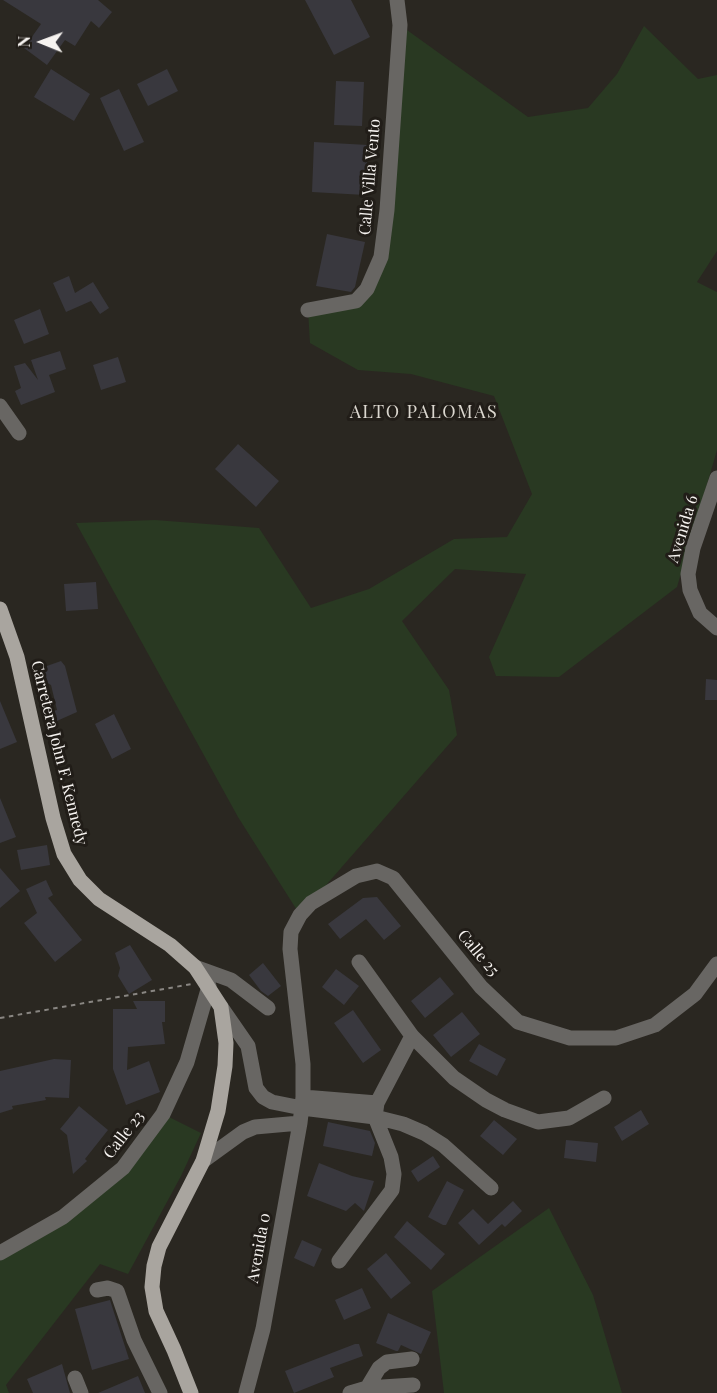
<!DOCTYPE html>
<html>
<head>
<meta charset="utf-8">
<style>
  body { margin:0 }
  #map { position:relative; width:717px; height:1393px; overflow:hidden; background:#2a2721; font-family:"Playfair Display",serif }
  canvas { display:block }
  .north { position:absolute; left:12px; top:12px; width:60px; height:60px; -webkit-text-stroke:4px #211d18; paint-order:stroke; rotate:271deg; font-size:16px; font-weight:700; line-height:24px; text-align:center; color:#f6f3f0 }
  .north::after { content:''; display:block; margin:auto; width:21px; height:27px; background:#f6f3f0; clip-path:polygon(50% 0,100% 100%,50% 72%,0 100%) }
</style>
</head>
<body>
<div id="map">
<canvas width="717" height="1393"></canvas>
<div class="north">N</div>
</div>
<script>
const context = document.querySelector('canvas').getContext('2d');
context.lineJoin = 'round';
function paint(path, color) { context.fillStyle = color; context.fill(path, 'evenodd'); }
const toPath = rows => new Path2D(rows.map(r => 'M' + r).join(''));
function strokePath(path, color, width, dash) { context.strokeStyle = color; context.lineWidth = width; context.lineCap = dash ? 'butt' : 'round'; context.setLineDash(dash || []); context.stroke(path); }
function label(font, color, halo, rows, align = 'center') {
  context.font = font + ' "Playfair Display",serif'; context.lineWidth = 6; context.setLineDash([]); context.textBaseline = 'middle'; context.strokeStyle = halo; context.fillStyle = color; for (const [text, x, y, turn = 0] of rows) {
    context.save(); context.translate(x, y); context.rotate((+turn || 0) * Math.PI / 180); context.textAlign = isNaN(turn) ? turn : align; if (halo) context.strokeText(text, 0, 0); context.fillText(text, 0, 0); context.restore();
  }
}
const green = toPath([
  [400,25,528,117,588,108,617,74,644,26,698,79,717,75,717,251,697,282,717,292,717,450,677,587,559,677,496,676,489,657,526,574,455,569,402,621,449,690,457,735,300,915,238,817,76,523,155,520,259,528,311,608,369,589,454,539,507,537,532,494,494,396,411,374,358,370,310,343,308,310,356,301,381,257],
  [163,1114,201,1133,181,1176,128,1274,100,1264,6,1385,9,1393,0,1393,0,1253,123,1168],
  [549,1208,593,1295,622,1393,444,1393,432,1291]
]);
const building = toPath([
  [3,0,98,0,112,12,99,28,91,21,75,46,65,40,47,65,24,48,41,24],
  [305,0,351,0,370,37,334,55],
  [51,69,90,94,74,121,34,97],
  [167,69,178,91,148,106,137,84],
  [336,81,364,82,362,126,334,125],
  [119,89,144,142,124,151,100,98],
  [314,142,368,145,365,195,312,192],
  [327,234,365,242,355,287,351,292,316,286],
  [69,276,75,293,93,282,109,308,100,314,91,301,66,312,53,283],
  [40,309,49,334,24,344,14,320],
  [60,351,66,369,49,375,55,392,21,405,15,391,21,388,14,366,25,363,38,380,31,360],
  [118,357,126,382,101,390,93,365],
  [238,444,279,481,256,507,215,469],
  [96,582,98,609,66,611,64,584],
  [61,661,65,666,77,712,50,724,47,713,57,710,51,685,42,680,44,667],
  [706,679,717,680,717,700,705,700],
  [0,701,17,742,0,749],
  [114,714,131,749,112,759,95,724],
  [0,798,16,837,0,843],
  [47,845,50,865,21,870,17,850],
  [0,868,20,891,0,908],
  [46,880,53,895,48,898,82,940,55,962,24,923,37,913,26,889],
  [377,897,401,926,384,940,366,919,340,939,328,924,363,898],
  [130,945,152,980,129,994,118,976,120,968,115,953],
  [263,963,281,986,268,996,261,991,249,975],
  [336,969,359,986,344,1005,322,987],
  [440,977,454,994,425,1018,411,1001],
  [133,1001,165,1001,165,1022,162,1022,165,1044,128,1047,127,1070,149,1061,160,1092,126,1105,113,1069,113,1009,137,1009],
  [353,1010,381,1050,363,1063,334,1023],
  [462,1012,480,1034,451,1057,433,1035],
  [479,1044,506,1059,497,1076,469,1061],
  [54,1059,71,1060,69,1098,45,1097,46,1100,12,1106,13,1109,0,1113,0,1071],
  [79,1106,108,1130,85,1159,87,1161,73,1174,67,1135,60,1129],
  [641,1110,649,1124,622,1141,614,1127],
  [494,1120,517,1139,503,1155,480,1136],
  [328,1122,370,1131,375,1143,372,1156,323,1146],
  [566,1140,598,1143,596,1162,564,1158],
  [433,1156,440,1167,418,1182,411,1171],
  [319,1163,352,1176,374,1181,364,1211,355,1203,346,1211,307,1196],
  [447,1181,464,1190,446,1225,443,1225,428,1217],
  [513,1201,522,1211,505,1227,502,1224,479,1245,458,1223,473,1209,488,1224],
  [407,1221,445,1254,431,1270,394,1237],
  [302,1240,322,1249,314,1267,294,1258],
  [386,1253,411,1283,391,1299,367,1269],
  [362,1288,371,1308,344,1320,335,1300],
  [110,1300,129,1359,92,1370,75,1309],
  [388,1313,431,1332,421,1354,401,1345,398,1351,396,1351,376,1343],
  [355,1344,359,1344,363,1356,330,1368,334,1377,294,1393,285,1371],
  [62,1364,70,1393,33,1393,27,1379],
  [138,1376,145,1393,98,1393]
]);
const path = toPath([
  [0,1018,192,984]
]);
const minor = toPath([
  [308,310,356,301,367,289,381,257,387,210,400,25,397,0],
  [0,406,19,433],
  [717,478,693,548,688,574,690,590,700,613,717,628],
  [359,962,412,1036,454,1078,486,1100,505,1110,538,1122,569,1118,604,1098],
  [195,967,231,980,268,1008],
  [221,1007,248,1046,256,1088,263,1097,272,1102,302,1108,375,1117,403,1124,424,1133,443,1145,491,1188],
  [303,1097,377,1103],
  [203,1161,243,1132,255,1127,300,1123],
  [0,1253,63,1217,123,1168,163,1114,187,1062,209,986],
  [339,1261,392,1190,394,1174,391,1157,375,1117,377,1103,412,1036],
  [97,1290,108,1288,117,1291,134,1340,160,1393],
  [75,1378,81,1393],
  [367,1388,379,1368,387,1362,412,1359],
  [246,1393,263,1329,300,1123,303,1097,303,1064,290,949,291,932,300,915,311,903,356,876,377,871,393,878,481,987,518,1022,570,1038,616,1038,655,1025,695,994,717,964],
  [350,1393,367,1388,413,1385]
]);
const major = toPath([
  [0,609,17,657,53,818,64,854,80,880,99,899,170,945,195,967,221,1007,226,1043,225,1066,218,1111,203,1161,159,1247,154,1266,152,1287,156,1311,174,1350,191,1393]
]);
const streetNames = [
  ["Calle Villa Vento",370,177,-85],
  ["Avenida 6",683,529,-73],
  ["Carretera John F. Kennedy",59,753,76],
  ["Calle 25",478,953,50],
  ["Calle 23",124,1135,-52],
  ["Avenida 0",259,1248,-80]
];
const neighbourhoodNames = [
  ["ALTO PALOMAS",424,412]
];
paint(green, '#293922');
paint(building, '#39383e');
strokePath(path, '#898682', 2, [4.5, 4.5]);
strokePath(minor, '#686663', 15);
strokePath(major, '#a9a59f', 15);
label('16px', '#f6f3f0', '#211d18', streetNames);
context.letterSpacing = '1.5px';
label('18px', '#dbd7cf', '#211d18', neighbourhoodNames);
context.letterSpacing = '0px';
</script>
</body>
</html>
